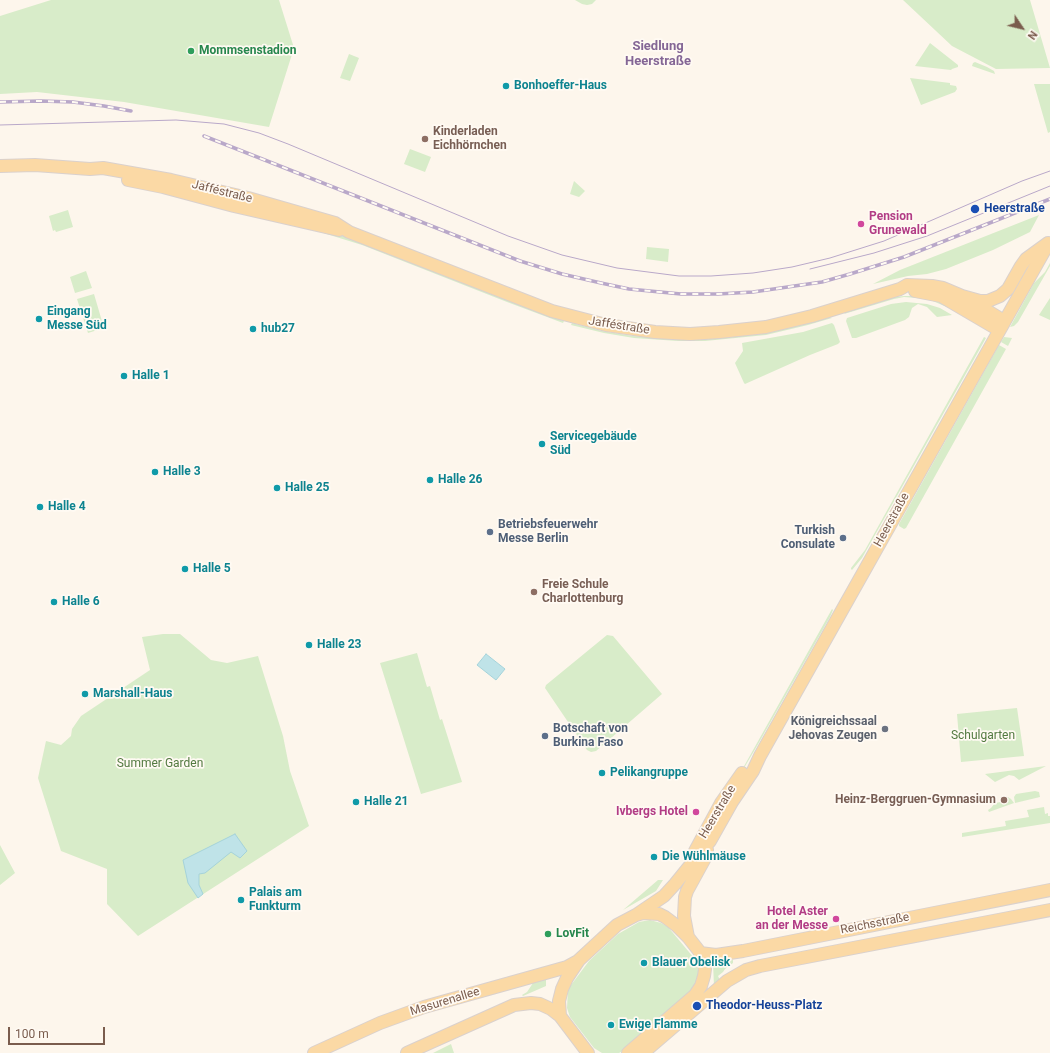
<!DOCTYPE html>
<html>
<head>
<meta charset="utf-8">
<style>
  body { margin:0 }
  #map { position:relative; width:1050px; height:1053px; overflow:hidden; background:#fdf6ec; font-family:Roboto,sans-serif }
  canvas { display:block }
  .north { position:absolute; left:1002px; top:8px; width:40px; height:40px; -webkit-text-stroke:3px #fffaf3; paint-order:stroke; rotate:125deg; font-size:11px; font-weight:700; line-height:16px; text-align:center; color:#7a5c4d }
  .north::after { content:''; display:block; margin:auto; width:14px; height:18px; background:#7a5c4d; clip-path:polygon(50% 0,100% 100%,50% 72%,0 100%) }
  .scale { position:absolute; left:8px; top:1027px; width:97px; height:18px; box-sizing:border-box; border:2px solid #7a5c4d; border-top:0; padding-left:5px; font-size:12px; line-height:14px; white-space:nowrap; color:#7a5c4d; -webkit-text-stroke:3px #fffaf3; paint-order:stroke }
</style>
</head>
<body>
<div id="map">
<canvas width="1050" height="1053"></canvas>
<div class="north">N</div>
<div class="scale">100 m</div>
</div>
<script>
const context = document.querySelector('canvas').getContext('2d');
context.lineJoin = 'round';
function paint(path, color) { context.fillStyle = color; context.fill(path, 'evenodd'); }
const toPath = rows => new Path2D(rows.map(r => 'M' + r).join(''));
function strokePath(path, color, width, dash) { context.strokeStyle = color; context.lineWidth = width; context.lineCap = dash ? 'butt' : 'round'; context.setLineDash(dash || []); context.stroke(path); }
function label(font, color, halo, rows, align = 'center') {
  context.font = font + ' Roboto,sans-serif'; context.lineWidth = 3.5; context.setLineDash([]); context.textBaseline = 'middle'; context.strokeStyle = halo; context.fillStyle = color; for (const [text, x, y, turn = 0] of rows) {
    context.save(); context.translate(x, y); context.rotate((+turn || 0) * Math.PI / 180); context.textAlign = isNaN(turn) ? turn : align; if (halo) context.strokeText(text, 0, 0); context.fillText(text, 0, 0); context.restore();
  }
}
const green = toPath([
  [51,0,279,0,294,48,269,127,124,102,37,92,0,94,0,16],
  [575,0,596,0,592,4,587,5,582,4],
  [903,0,1030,0,1050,68,996,69,952,46],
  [930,43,958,65,958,67,952,69,951,70,915,66],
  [349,54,359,58,350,81,340,78],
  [975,62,987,67,994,71,995,74,972,66,973,63],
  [910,78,950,83,950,85,956,86,957,89,955,92,921,105],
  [1034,84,1050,84,1050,132,1048,133],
  [410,149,431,157,425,172,404,164],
  [574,181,585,191,579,197,570,194],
  [68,210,73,227,56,232,55,230,53,231,49,216],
  [1039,215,1030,232,993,250,946,269,927,274,908,276,873,284,900,270],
  [304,227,340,235,355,240,532,310,564,321,563,323,507,302,362,245],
  [647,247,669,249,668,262,646,259],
  [1050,263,1050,266,1018,322,1014,326,1010,327,1034,283,1045,272],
  [86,271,92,288,75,293,70,277],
  [94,294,104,328,88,333,77,299],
  [905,296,916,296,937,300,949,308,928,299,904,297,894,299,844,314,846,312,893,297],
  [1050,298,1050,320,1039,315],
  [906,302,927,304,940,308,952,315,937,317,927,307,918,304,912,308,909,317,905,320,856,338,852,338,846,321,847,318,891,304],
  [829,317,832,318,808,325,766,335,705,341,678,341,634,338,604,333,571,325,572,323,602,331,633,336,675,339,708,339,734,337,774,331],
  [832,323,834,325,840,342,838,344,810,355,745,384,744,383,735,363,743,351,742,343,803,332],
  [984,337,986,338,862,558,852,570,851,569,851,568,865,550],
  [1004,337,1012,338,1008,346,1001,342],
  [999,345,1006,349,906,528,904,529,899,526,899,524],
  [832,609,833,610,830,617,757,746,744,768,743,768],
  [163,634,180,634,211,660,227,663,258,656,283,736,290,771,309,826,138,936,107,904,107,869,61,851,38,778,46,741,61,745,71,736,72,729,81,716,150,670,142,637],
  [607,635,613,636,662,694,596,751,591,752,587,750,545,688,546,685],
  [417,653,427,687,430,686,440,720,442,719,462,782,421,794,380,663],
  [1017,708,1024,756,961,762,957,714],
  [1046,766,1019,780,1014,776,1009,775,995,782,985,774],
  [1035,791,1039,792,1040,797,1015,803,1014,797,1016,794],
  [1008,797,1011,799,1014,803,989,812,988,810,991,808,995,803,1001,802],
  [1044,807,1045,814,1048,813,1048,816,1050,816,1050,823,962,837,962,833,1006,826,1005,821,1029,817,1027,810],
  [0,845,15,873,0,885],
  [658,880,663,880,656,891,623,910],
  [650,920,661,923,668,927,694,958,697,965,699,975,695,988,623,1051,619,1053,602,1053,594,1048,570,1017,567,1008,568,989,589,961,618,934,639,922],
  [733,960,733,963,725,969,723,972,718,976,721,982,714,986,713,963],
  [546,978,546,986,523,996,522,995,527,992,533,983],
  [451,1044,454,1053,433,1053]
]);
const water = toPath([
  [486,654,505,669,496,680,477,665,486,654],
  [235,834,247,851,240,858,231,852,205,873,199,874,199,885,203,894,198,898,188,883,183,860,235,834]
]);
const major = toPath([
  [0,166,35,165,90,169,103,168,171,180,248,198,335,223,349,232,552,311,606,325,655,332,690,334,719,332,766,327,812,316,900,289,907,285,932,286,943,288,962,296,980,301,988,301,1000,296,1008,289,1021,266,1026,259,1048,243],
  [128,180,163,187,234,206,339,230],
  [915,291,941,296,999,330],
  [971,301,1004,321],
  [695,851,721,803,742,773],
  [636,915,664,896,675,884,710,841,732,802,753,771,760,756,1047,246],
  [688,937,684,916,685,897,687,891,704,860,707,850],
  [700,953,716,955,743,951,1050,890],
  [314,1053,380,1023,424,1007,567,967,578,961],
  [407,1053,514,1005,531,1003,540,1004,551,1009,560,1016],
  [588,1053,560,1016,559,1001,562,989,567,978,579,960,617,925,636,915,643,913,659,914,665,917,677,926,688,937,699,951,701,955,705,969,704,976,701,986,695,995,628,1053],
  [643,1053,727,981,746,970,760,966,1050,910]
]);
const tram = toPath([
  [0,125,176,120,224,124,259,133,288,144,508,236,562,255,617,268,679,276,711,276,753,273,792,267,830,258,884,241,1022,181,1050,171],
  [810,269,874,253,927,236,1050,186]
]);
const rail = toPath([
  [0,102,41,101,73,102,104,106,131,111],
  [204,136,520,261,562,274,601,283,629,289,681,294,718,294,753,292,822,282,850,274,904,257,1050,199]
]);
const markers = [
  [191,51,4,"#2e9e5b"],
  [506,86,4,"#0f9aa8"],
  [425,139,4,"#8d6e63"],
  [975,209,5,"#1a4fb4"],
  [861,224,4,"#d1479c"],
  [39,319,4,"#0f9aa8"],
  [253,329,4,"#0f9aa8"],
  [124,376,4,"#0f9aa8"],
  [542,444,4,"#0f9aa8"],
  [155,472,4,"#0f9aa8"],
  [430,480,4,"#0f9aa8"],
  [277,488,4,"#0f9aa8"],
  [40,507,4,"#0f9aa8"],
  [490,532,4,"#5c6f8a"],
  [843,538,4,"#5c6f8a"],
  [185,569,4,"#0f9aa8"],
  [534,592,4,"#8d6e63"],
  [54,602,4,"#0f9aa8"],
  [309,645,4,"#0f9aa8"],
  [85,694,4,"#0f9aa8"],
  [885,729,4,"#6b7280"],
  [545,736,4,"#5c6f8a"],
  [602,773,4,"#0f9aa8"],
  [1004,800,4,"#8d6e63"],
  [356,802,4,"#0f9aa8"],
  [696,812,4,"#d1479c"],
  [654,857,4,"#0f9aa8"],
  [241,900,4,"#0f9aa8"],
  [836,919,4,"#d1479c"],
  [548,934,4,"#2e9e5b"],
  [644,963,4,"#0f9aa8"],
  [697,1006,5,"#1a4fb4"],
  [611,1025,4,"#0f9aa8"]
];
const leisureNames = [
  ["Mommsenstadion",199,51],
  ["LovFit",556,934]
];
const cultureNames = [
  ["Bonhoeffer-Haus",514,86],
  ["Eingang",47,312],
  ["Messe Süd",47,326],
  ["hub27",261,329],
  ["Halle 1",132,376],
  ["Servicegebäude",550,437],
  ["Süd",550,451],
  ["Halle 3",163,472],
  ["Halle 26",438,480],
  ["Halle 25",285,488],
  ["Halle 4",48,507],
  ["Halle 5",193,569],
  ["Halle 6",62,602],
  ["Halle 23",317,645],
  ["Marshall-Haus",93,694],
  ["Pelikangruppe",610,773],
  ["Halle 21",364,802],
  ["Die Wühlmäuse",662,857],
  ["Palais am",249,893],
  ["Funkturm",249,907],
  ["Blauer Obelisk",652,963],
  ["Ewige Flamme",619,1025]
];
const educationNames = [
  ["Kinderladen",433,132],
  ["Eichhörnchen",433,146],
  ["Freie Schule",542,585],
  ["Charlottenburg",542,599],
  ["Heinz-Berggruen-Gymnasium",996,800,"right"]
];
const streetNames = [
  ["Jafféstraße",222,192,14],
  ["Jafféstraße",619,326,9],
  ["Heerstraße",892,520,-61],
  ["Heerstraße",718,812,-59],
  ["Reichsstraße",875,924,-11],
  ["Masurenallee",445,1002,-17]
];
const transitNames = [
  ["Heerstraße",984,209],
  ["Theodor-Heuss-Platz",706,1006]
];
const hotelNames = [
  ["Pension",869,217,"left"],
  ["Grunewald",869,231,"left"],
  ["Ivbergs Hotel",688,812],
  ["Hotel Aster",828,912],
  ["an der Messe",828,926]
];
const serviceNames = [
  ["Betriebsfeuerwehr",498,525],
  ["Messe Berlin",498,539],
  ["Turkish",835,531,"right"],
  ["Consulate",835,545,"right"],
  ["Botschaft von",553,729],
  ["Burkina Faso",553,743]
];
const worshipNames = [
  ["Königreichssaal",877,722],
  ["Jehovas Zeugen",877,736]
];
const parkNames = [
  ["Schulgarten",983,736],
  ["Summer Garden",160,764]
];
const neighbourhoodNames = [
  ["Siedlung",658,47],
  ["Heerstraße",658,62]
];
paint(green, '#d8ecc9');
paint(water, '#bfe3e8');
strokePath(water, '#a5d3da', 1);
strokePath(major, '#dad1cd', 14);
strokePath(major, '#fbd9a5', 12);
strokePath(tram, '#b9a8c9', 1);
strokePath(rail, '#b9a8c9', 3.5);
strokePath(rail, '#fffaf3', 2, [6]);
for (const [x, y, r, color] of markers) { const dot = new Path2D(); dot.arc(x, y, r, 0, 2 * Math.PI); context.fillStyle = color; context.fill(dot); strokePath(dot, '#fffaf3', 1.5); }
label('bold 12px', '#27864d', '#fffaf3', leisureNames, 'left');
label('bold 12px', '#0d838f', '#fffaf3', cultureNames, 'left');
label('bold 12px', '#785e54', '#fffaf3', educationNames, 'left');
label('12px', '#7a5c4d', '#fffaf3', streetNames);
label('bold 12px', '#164399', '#fffaf3', transitNames, 'left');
label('bold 12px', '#b23c85', '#fffaf3', hotelNames, 'right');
label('bold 12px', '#4e5e75', '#fffaf3', serviceNames, 'left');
label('bold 12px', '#5b616d', '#fffaf3', worshipNames, 'right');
label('12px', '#537a41', '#fffaf3', parkNames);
label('bold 13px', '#846695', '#fffaf3', neighbourhoodNames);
</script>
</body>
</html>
